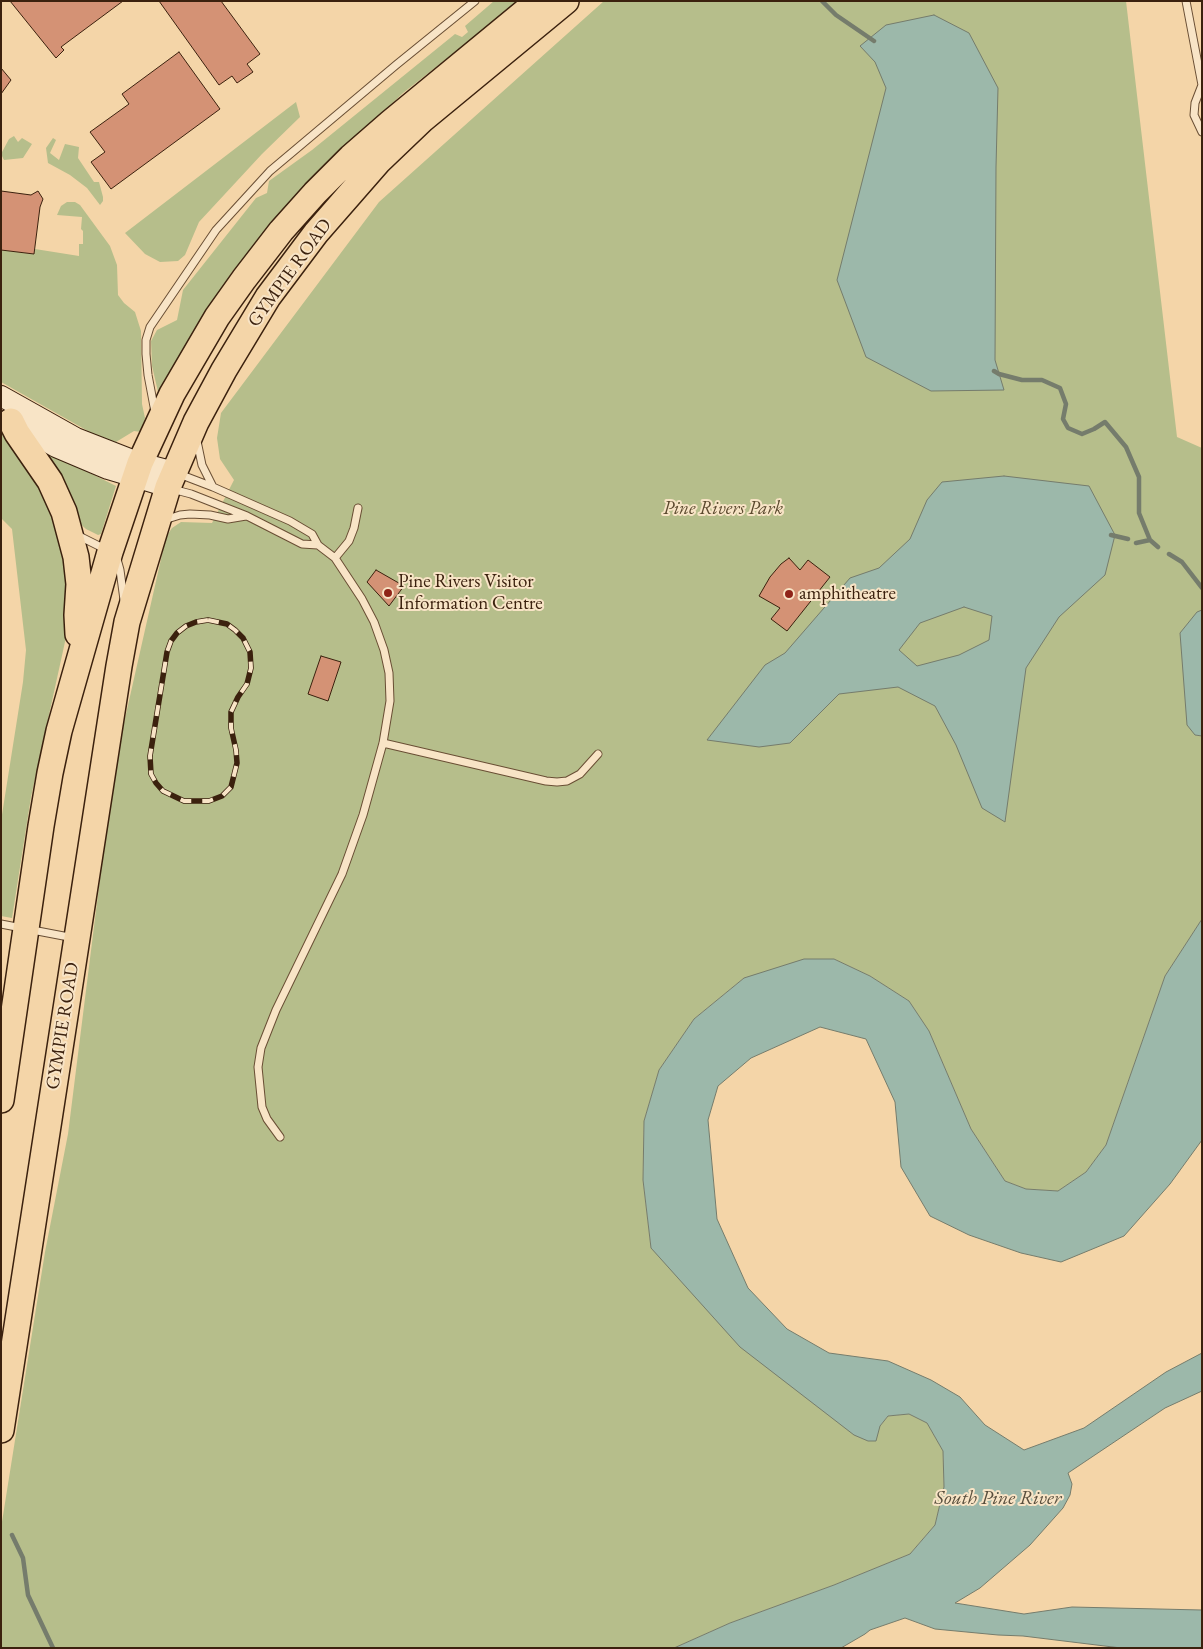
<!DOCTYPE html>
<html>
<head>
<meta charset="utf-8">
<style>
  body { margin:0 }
  #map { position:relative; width:1203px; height:1649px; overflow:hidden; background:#f4d5a8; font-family:"EB Garamond",serif }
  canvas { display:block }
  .frame { position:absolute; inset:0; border:2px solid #3b210e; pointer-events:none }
</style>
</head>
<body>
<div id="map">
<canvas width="1203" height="1649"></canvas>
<div class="frame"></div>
</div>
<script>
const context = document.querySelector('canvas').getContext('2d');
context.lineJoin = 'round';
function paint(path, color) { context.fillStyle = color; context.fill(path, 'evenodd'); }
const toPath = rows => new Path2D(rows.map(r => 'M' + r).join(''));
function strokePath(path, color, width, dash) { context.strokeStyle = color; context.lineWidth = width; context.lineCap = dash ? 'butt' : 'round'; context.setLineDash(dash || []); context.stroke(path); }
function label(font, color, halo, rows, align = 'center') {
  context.font = font + ' "EB Garamond",serif'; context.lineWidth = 4; context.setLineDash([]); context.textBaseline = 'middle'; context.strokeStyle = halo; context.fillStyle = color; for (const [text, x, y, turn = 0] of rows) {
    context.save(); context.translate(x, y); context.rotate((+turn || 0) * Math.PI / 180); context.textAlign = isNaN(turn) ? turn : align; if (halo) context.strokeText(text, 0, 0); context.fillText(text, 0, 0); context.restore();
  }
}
const green = toPath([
  [494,1,520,1,403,93,308,184,232,272,167,379,159,396,152,366,151,341,157,330,177,320,183,290,256,198,267,193,269,181,312,150,455,34,462,37,468,32,465,26],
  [604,1,1126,1,1177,437,1202,448,1202,610,1197,612,1195,735,1202,736,1202,919,1165,976,1106,1145,1086,1172,1058,1191,1026,1189,1005,1181,971,1129,929,1031,909,1001,870,976,834,959,744,978,694,1019,659,1070,644,1121,643,1180,651,1248,880,1426,888,1416,909,1414,927,1423,943,1451,944,1487,935,1525,910,1554,834,1585,730,1623,674,1648,1,1648,1,1528,45,1252,68,1134,114,767,166,537,172,528,181,522,212,523,234,480,220,459,217,438,221,413,379,202],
  [296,102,300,117,262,154,199,222,185,255,178,261,160,262,145,254,125,233],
  [14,136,18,142,22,138,32,144,23,158,4,160,1,154,9,139],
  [53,138,56,140,50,153,59,160,65,144,79,147,78,158,94,182,99,182,103,197,103,201,100,205,87,188,70,175,48,163,46,148],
  [67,202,75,202,80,205,110,246,117,265,118,295,124,303,135,312,141,331,142,404,145,418,141,432,134,431,116,442,102,439,1,382,1,250,34,254,35,249,79,256,79,244,83,244,83,231,81,229,82,217,57,215,61,206],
  [1,432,21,452,59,519,71,585,70,619,31,797,12,918,1,916,1,821,23,682,26,650,12,529,1,518],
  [44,450,116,486,101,534,98,535,86,529,77,521]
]);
const water = toPath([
  [934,15,969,33,998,88,996,167,995,360,1004,390,931,391,866,357,837,280,886,88,875,62,860,46,886,25,934,15],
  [1004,476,1089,486,1115,535,1105,575,1059,617,1026,668,1005,822,982,808,956,745,935,706,898,687,839,694,790,743,759,747,707,740,765,665,785,653,850,578,879,568,910,539,927,500,942,482,1004,476],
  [964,607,992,616,989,640,959,655,917,666,899,650,920,623,964,607],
  [1202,610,1202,736,1195,735,1187,725,1180,633,1197,612,1202,610],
  [1202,919,1202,1140,1170,1184,1124,1236,1061,1262,1021,1253,969,1235,930,1216,901,1167,895,1102,866,1039,820,1027,751,1058,718,1086,708,1120,717,1219,748,1288,787,1329,829,1353,888,1361,931,1380,960,1397,985,1425,1024,1450,1084,1428,1166,1372,1202,1353,1202,1391,1165,1408,1068,1473,1072,1484,1070,1495,1063,1508,1030,1545,980,1588,955,1603,1024,1614,1072,1607,1202,1610,1202,1648,1121,1648,1023,1636,998,1635,935,1629,905,1618,870,1630,865,1634,841,1648,674,1648,730,1623,834,1585,910,1554,935,1525,944,1487,943,1451,927,1423,909,1414,888,1416,880,1426,876,1441,868,1441,854,1435,740,1347,651,1248,643,1180,644,1121,659,1070,694,1019,744,978,804,959,834,959,870,976,909,1001,929,1031,971,1129,1005,1181,1026,1189,1058,1191,1086,1172,1106,1145,1165,976,1202,919]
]);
const stream = toPath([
  [822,1,836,15,874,41],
  [994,371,999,374,1022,380,1042,380,1060,388,1066,404,1063,419,1068,428,1082,434,1094,429,1105,422,1126,447,1139,477,1139,513,1150,540,1158,547],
  [1111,535,1128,539],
  [1136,543,1150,540],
  [1169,554,1182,562,1202,588],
  [12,1535,23,1558,28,1595,53,1648]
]);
const building = toPath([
  [10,1,123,1,61,47,64,50,56,58,10,1],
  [159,1,221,1,260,54,247,64,253,72,237,83,232,76,219,85,159,1],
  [179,52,220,109,111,189,91,162,105,152,90,132,129,104,122,94,179,52],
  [1,68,11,80,1,94,1,68],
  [1,191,31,195,38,191,43,199,40,207,34,254,1,250,1,191],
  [789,558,800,570,808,560,830,577,787,631,771,619,780,608,759,596,770,577,781,564,789,558],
  [376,570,404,586,389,606,367,582,376,570],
  [321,656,341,662,328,701,308,694,321,656]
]);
const lane = toPath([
  [1186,1,1202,85,1195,103,1194,115,1202,132],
  [155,412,148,375,146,354,146,340,150,327,216,230,270,171,396,65,475,1],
  [197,441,202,465,213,487],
  [179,474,213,487,290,521,312,534,318,545,335,558,362,599,374,622,384,650,389,673,390,701,383,743,363,815,342,874,276,1010,261,1048,258,1067,262,1107,267,1119,280,1137],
  [172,489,191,494,247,516,302,544,318,545],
  [164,520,180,515,190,514,210,515,228,519,246,516],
  [77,535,107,550],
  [335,558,349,541,354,528,358,508],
  [117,559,120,570,124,600],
  [383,743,546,781,557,782,567,781,580,774,598,754],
  [1,924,74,938]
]);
const secondary = toPath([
  [1,396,76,438,140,463,174,472],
  [9,420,56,447,108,469,168,487]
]);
const highway = toPath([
  [11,421,17,433,50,481,64,512,76,557,79,584,77,615,78,634],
  [1,1100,41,826,50,773,59,731,110,552,140,463,172,394,217,317,244,279,281,231,315,193,351,157,390,123,538,1],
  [1,1430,119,666,127,622,168,487,196,422,224,370,268,297,316,233,378,162,423,119,566,1]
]);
const rail = toPath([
  [208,620,227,624,235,630,243,638,250,652,251,668,247,684,238,697,231,712,231,728,236,750,237,763,231,787,222,796,209,801,184,801,163,791,156,783,151,774,150,756,167,652,171,641,177,633,186,626,196,622,208,620]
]);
const markers = [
  [388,593,5,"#8f2418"],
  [789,594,5,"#8f2418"]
];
const streetNames = [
  ["GYMPIE ROAD",290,273,-54],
  ["GYMPIE ROAD",63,1026,-81]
];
const parkNames = [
  ["Pine Rivers Park",723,509]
];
const poiNames = [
  ["Pine Rivers Visitor",398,582],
  ["Information Centre",398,604],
  ["amphitheatre",799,594]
];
const waterNames = [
  ["South Pine River",998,1499]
];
paint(green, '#b6be8b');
paint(water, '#9cb8aa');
strokePath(water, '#757c6c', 1);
strokePath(stream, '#757c6c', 4.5);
paint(building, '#d49275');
strokePath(building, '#3b210e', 1);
strokePath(lane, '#694e34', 9);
strokePath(secondary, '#3b210e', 22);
strokePath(highway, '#3b210e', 28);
strokePath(lane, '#f8e4c6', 7);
strokePath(secondary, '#f8e4c6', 20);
strokePath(highway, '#f4d5a8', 25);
strokePath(rail, '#3b210e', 5.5);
strokePath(rail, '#f8e4c6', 4, [11]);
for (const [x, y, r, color] of markers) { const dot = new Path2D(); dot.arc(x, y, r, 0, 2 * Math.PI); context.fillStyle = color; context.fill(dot); strokePath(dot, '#f8e4c6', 2); }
label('19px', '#3b210e', '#f8e4c6', streetNames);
label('italic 19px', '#5a482d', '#f8e4c6', parkNames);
label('19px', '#3b210e', '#f8e4c6', poiNames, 'left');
label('italic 20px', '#584e3d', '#f8e4c6', waterNames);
</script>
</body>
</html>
